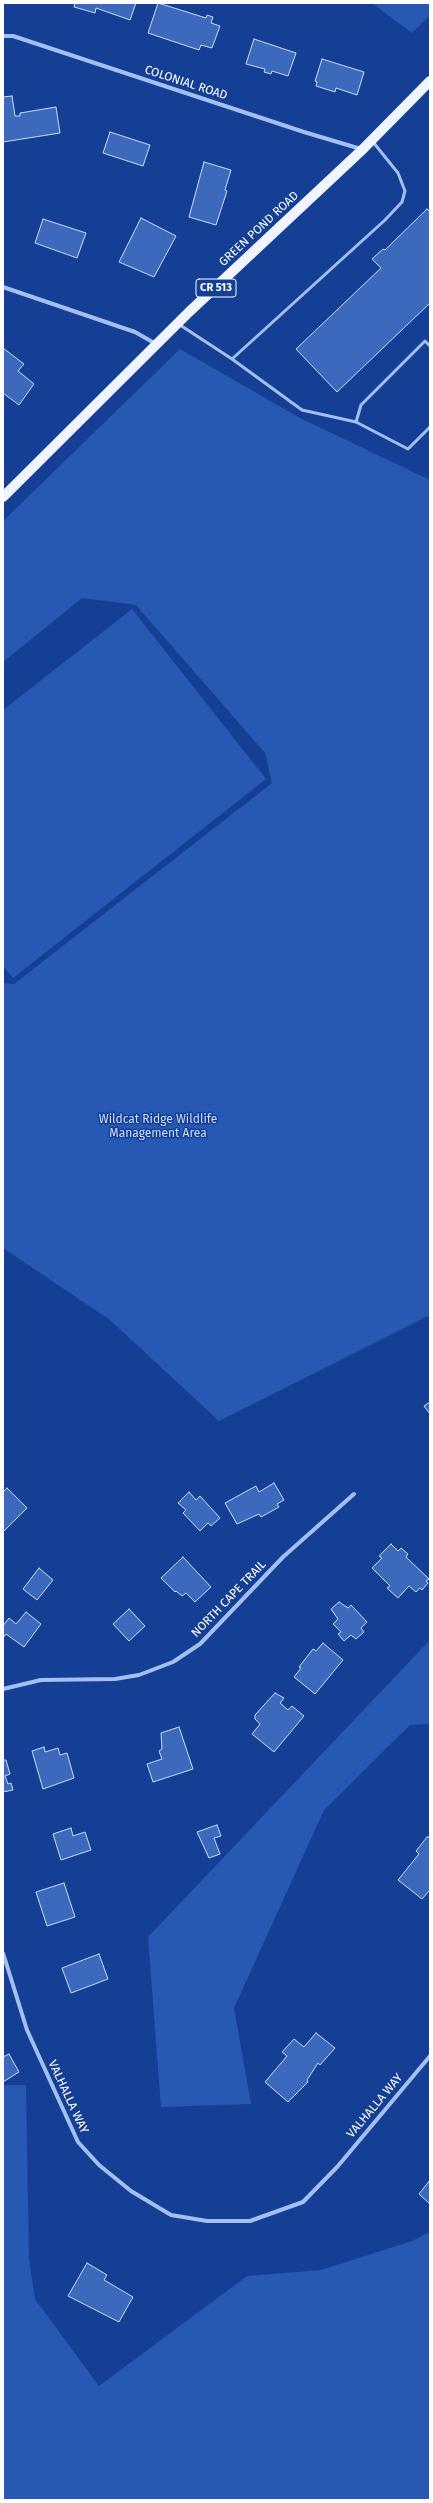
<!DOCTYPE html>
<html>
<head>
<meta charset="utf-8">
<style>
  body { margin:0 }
  #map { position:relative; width:433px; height:2503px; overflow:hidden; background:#143f95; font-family:"Fira Sans",sans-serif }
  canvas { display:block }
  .frame { position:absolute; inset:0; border:4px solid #fff; pointer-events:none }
</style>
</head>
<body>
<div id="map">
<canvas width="433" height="2503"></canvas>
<div class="frame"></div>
</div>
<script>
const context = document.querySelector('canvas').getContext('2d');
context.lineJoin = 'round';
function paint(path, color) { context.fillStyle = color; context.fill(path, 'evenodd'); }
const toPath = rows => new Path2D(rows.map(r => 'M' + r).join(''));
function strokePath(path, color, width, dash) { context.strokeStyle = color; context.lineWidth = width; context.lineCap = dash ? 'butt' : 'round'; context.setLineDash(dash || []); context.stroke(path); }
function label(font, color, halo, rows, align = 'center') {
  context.font = font + ' "Fira Sans",sans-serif'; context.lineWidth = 3; context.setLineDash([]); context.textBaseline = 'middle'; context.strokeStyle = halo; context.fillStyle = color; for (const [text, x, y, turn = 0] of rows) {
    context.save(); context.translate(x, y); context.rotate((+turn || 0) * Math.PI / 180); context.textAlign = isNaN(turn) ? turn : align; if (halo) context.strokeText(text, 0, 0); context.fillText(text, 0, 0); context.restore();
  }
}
const green = toPath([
  [372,3,430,3,430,15,412,33],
  [180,349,300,418,430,480,430,1315,219,1421,110,1320,3,1248,3,983,14,984,272,783,265,753,136,605,82,598,3,662,3,521],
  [132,609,266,779,13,978,3,966,3,710],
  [430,1640,430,1724,410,1725,324,1810,234,2008,251,2104,161,2107,148,1937],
  [3,2085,26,2085,29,2259,35,2299,99,2386,247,2276,321,2270,412,2241,430,2232,430,2500,3,2500]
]);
const building = toPath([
  [75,3,136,3,130,20,96,8,95,13,74,7,75,3],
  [158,3,206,18,207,15,213,17,211,23,220,26,212,48,201,45,199,50,148,33,158,3],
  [254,39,296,53,288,76,272,71,271,74,264,72,265,69,246,64,254,39],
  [322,59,364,72,357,95,336,88,335,92,316,86,317,82,315,81,322,59],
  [12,96,15,116,20,116,20,113,56,107,60,133,3,142,3,97,12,96],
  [110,132,150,145,143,166,103,153,110,132],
  [204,162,231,170,225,190,227,191,216,225,189,217,204,162],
  [427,209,430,212,430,303,337,392,296,349,381,268,372,259,383,249,385,250,427,209],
  [141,218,176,236,154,277,119,262,141,218],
  [43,219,86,233,77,258,35,243,43,219],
  [3,348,24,364,18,371,34,384,19,405,3,393,3,348],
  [430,1402,430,1414,424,1406,430,1402],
  [274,1483,284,1500,277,1504,279,1507,261,1517,259,1514,237,1524,225,1503,256,1486,259,1492,274,1483],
  [7,1488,27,1508,3,1532,3,1492,7,1488],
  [189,1492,196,1500,200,1496,220,1518,211,1526,208,1523,200,1531,183,1513,186,1510,178,1503,189,1492],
  [391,1544,398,1551,401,1548,408,1554,406,1557,429,1579,426,1581,428,1583,422,1590,420,1588,416,1592,409,1586,398,1598,387,1588,390,1586,372,1568,382,1558,379,1556,391,1544],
  [183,1557,211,1587,195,1602,186,1593,182,1596,176,1591,175,1592,161,1578,183,1557],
  [39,1568,53,1580,37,1600,23,1589,39,1568],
  [339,1602,348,1608,351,1605,367,1622,361,1628,364,1632,356,1639,351,1635,344,1641,338,1634,341,1632,333,1624,338,1619,331,1609,339,1602],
  [129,1609,145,1626,129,1641,113,1624,129,1609],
  [26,1612,41,1624,24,1647,6,1634,3,1638,3,1626,9,1618,16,1624,26,1612],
  [323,1643,343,1660,315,1694,294,1677,301,1668,299,1667,313,1649,316,1651,323,1643],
  [275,1693,284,1698,280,1703,288,1710,292,1706,304,1716,274,1752,252,1734,260,1724,255,1719,255,1715,275,1693],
  [179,1727,193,1769,153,1782,147,1764,162,1759,159,1751,162,1749,161,1733,179,1727],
  [44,1747,45,1752,58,1748,60,1755,67,1753,74,1778,43,1789,32,1751,44,1747],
  [3,1760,6,1760,10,1774,5,1776,8,1784,11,1783,13,1790,3,1792,3,1760],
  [217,1825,221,1836,214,1838,220,1854,209,1858,197,1832,217,1825],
  [71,1828,73,1836,85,1832,91,1850,61,1860,53,1834,71,1828],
  [427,1837,430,1837,430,1890,422,1899,398,1880,419,1854,416,1851,427,1837],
  [64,1883,75,1917,47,1926,36,1892,64,1883],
  [99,1954,108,1979,71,1993,62,1968,99,1954],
  [316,2033,335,2048,320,2065,318,2063,307,2080,308,2082,288,2102,265,2082,287,2056,282,2052,294,2039,304,2047,316,2033],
  [9,2054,19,2072,3,2082,3,2057,9,2054],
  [430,2180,430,2204,419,2194,430,2180],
  [87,2263,107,2275,104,2280,133,2297,119,2322,68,2296,87,2263]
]);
const lane = toPath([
  [180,325,232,359,385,220,402,202,405,191,398,173,373,142],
  [232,359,302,410,356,422,408,449,430,427],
  [356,422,361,405,425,341,430,346]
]);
const street = toPath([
  [3,36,13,36,304,132,361,149],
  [3,287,135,332,156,344],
  [3,1689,41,1680,115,1679,139,1675,173,1662,200,1644,283,1557,354,1494],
  [3,1953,27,2030,78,2142,99,2165,131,2191,171,2215,207,2221,250,2221,303,2202,338,2166,430,2056]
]);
const primary = toPath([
  [3,497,189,312,363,149,430,81]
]);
const shields = [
  [216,288,40]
];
const shieldNames = [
  ["CR 513",216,288]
];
const streetNames = [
  ["COLONIAL ROAD",186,83,18],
  ["GREEN POND ROAD",259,229,-43],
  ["NORTH CAPE TRAIL",229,1599,-46],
  ["VALHALLA WAY",68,2097,65],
  ["VALHALLA WAY",375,2106,-50]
];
const parkNames = [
  ["Wildcat Ridge Wildlife",158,1120],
  ["Management Area",158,1134]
];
paint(green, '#2758b4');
paint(building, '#3d69bd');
strokePath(building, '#ccddfd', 1);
strokePath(lane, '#a4bff2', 3);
strokePath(street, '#a4bff2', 4);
strokePath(primary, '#eff4ff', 10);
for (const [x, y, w] of shields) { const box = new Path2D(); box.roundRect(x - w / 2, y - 9, w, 18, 3); context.fillStyle = '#143f95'; context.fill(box); strokePath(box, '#fff', 1); }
label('bold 11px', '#fff', null, shieldNames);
label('12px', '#fff', '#143f95', streetNames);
label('12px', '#ccddfd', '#143f95', parkNames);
</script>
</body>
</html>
